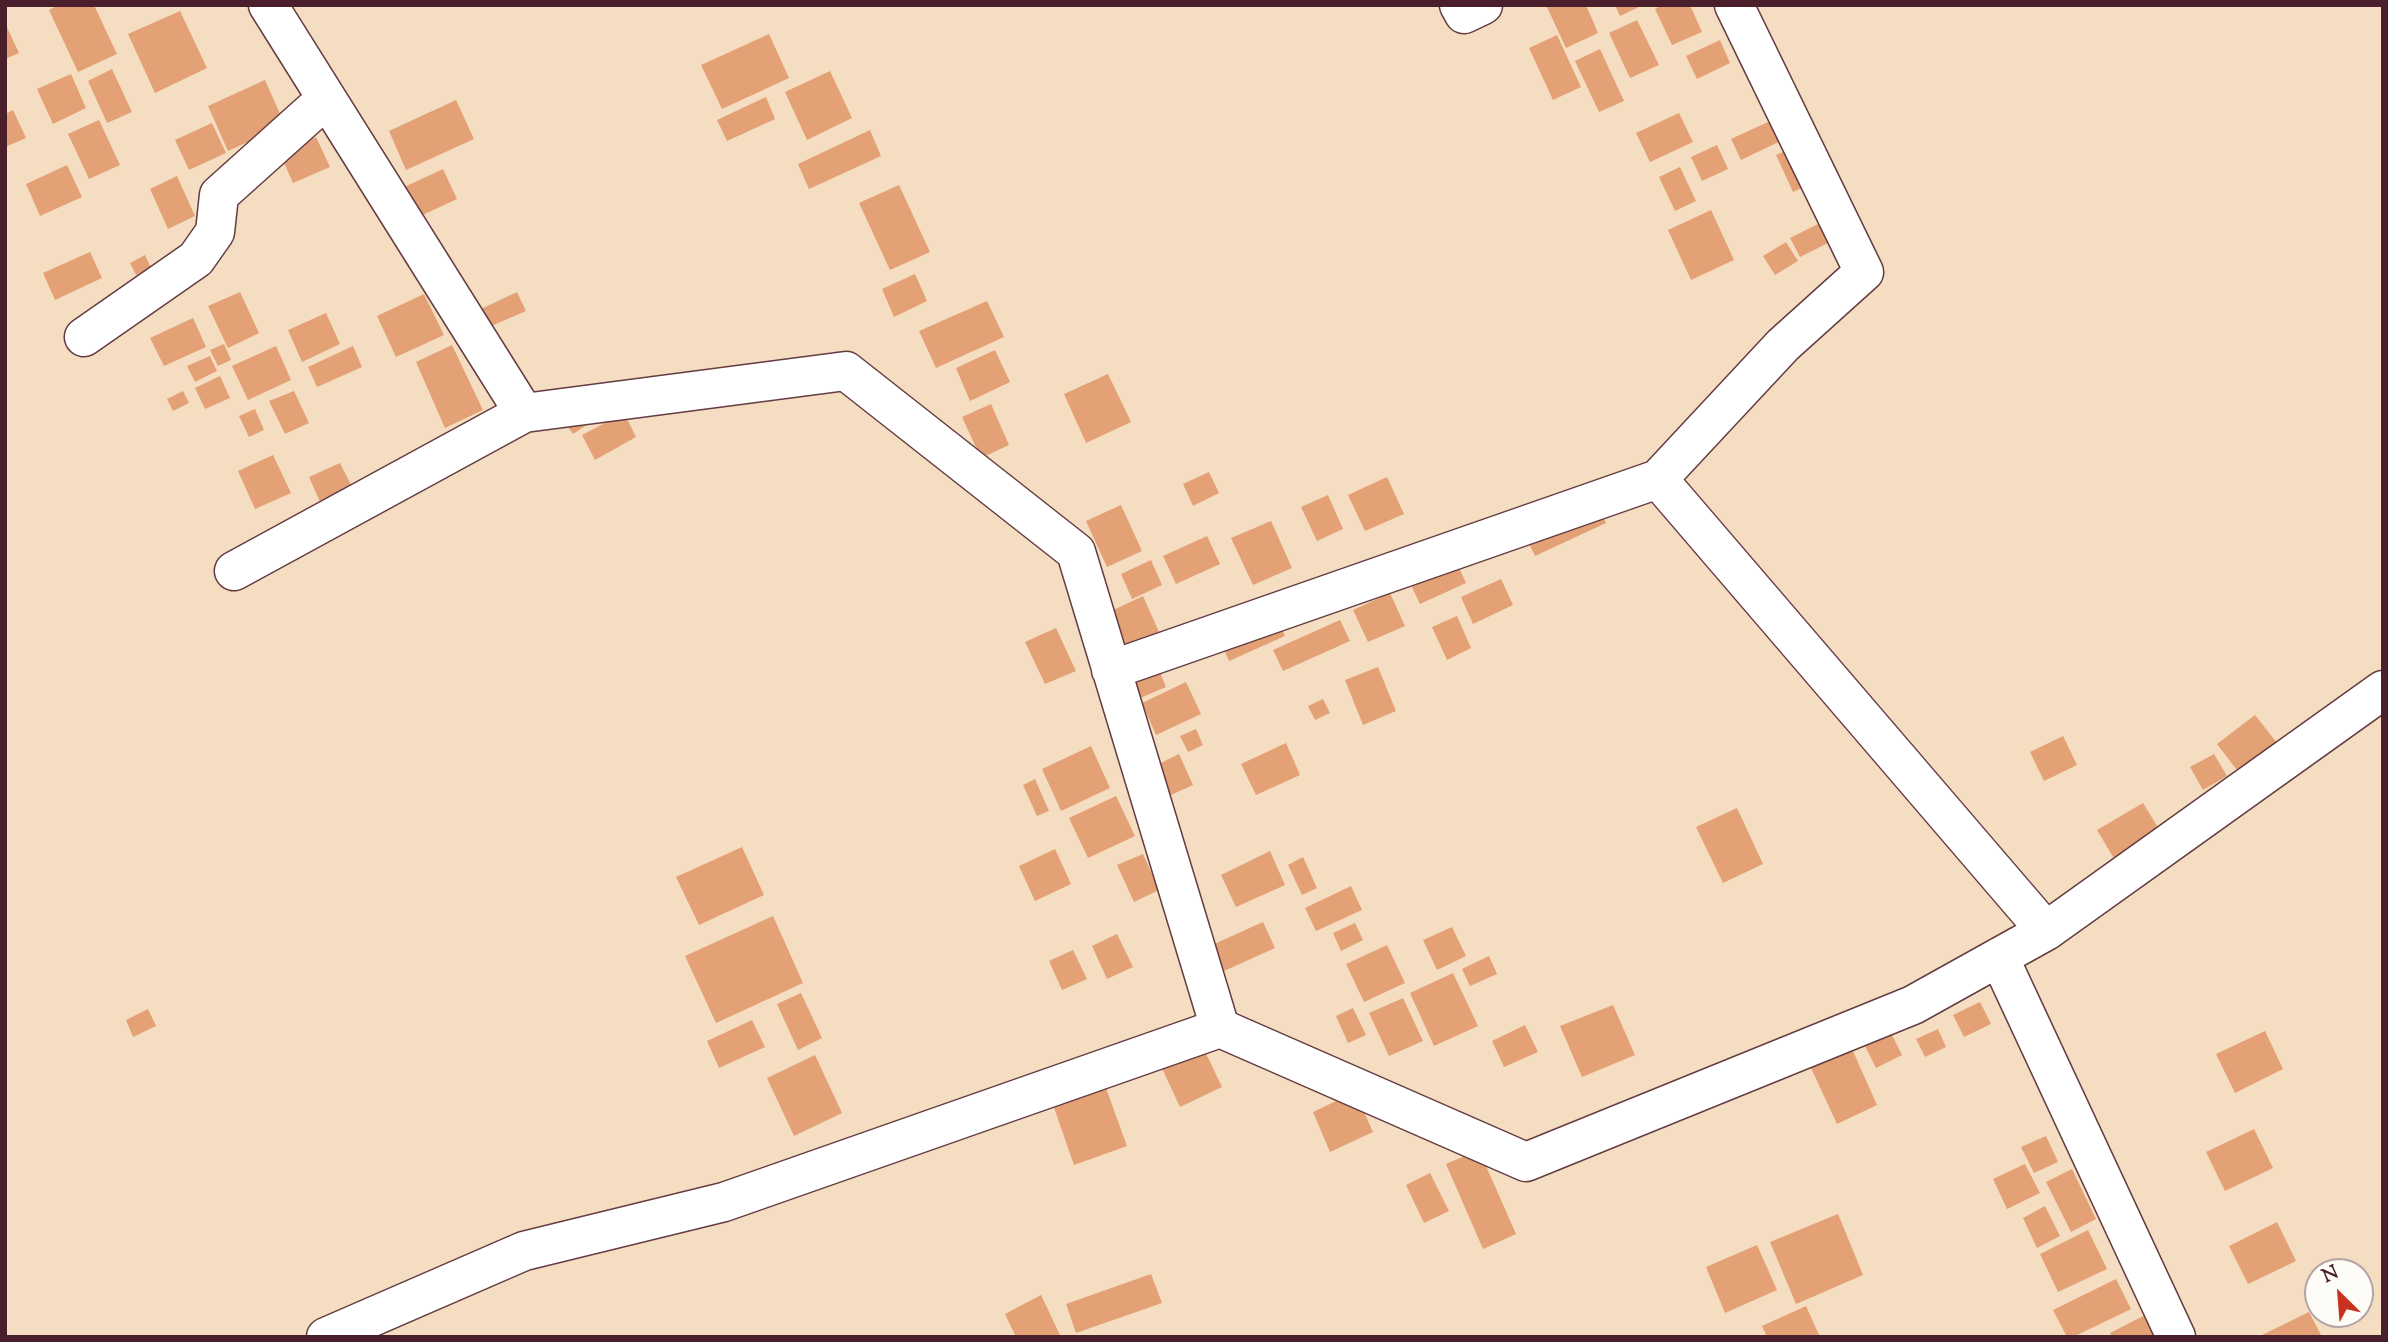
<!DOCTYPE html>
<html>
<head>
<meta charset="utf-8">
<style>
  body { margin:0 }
  #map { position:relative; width:2388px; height:1342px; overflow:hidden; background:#f5ddc2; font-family:"Sorts Mill Goudy",serif }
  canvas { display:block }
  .frame { position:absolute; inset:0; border:7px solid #4a1f2b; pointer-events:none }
  .north { position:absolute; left:2304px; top:1258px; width:70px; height:70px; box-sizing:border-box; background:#fdfcf7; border:2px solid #b5a4a5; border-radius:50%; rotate:335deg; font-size:19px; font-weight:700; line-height:28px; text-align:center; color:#4a1f2b }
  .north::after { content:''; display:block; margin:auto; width:24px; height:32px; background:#c8321e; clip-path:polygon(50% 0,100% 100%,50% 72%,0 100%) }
</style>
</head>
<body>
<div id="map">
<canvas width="2388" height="1342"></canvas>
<div class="frame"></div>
<div class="north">N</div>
</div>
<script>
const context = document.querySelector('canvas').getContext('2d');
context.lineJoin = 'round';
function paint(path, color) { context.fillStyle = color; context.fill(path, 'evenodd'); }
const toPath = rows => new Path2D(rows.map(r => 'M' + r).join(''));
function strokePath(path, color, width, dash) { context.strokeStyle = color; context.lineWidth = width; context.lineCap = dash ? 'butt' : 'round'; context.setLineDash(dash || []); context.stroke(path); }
const building = toPath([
  [59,5,94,5,117,54,78,72,49,10],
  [1546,5,1586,5,1598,33,1566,48],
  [1615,5,1643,5,1620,16],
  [1662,5,1690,5,1702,32,1672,45,1655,9],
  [180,11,207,68,155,93,128,34],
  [1637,20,1659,65,1630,78,1609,33],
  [5,23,19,53,5,59],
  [769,34,789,78,722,109,701,65],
  [1557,35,1581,87,1553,100,1529,48],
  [1720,40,1730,63,1697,79,1686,56],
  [1600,49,1624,101,1599,112,1575,61],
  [112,69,132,112,107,123,88,81],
  [830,71,852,118,807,140,785,92],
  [71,74,86,108,53,124,37,89],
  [265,80,285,125,228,151,208,106],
  [766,97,775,119,727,141,717,120],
  [456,100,474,139,406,170,389,131],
  [13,110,26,138,5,147,5,114],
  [1679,113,1693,142,1650,162,1636,133],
  [1781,116,1791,136,1741,160,1731,139],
  [99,120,120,165,89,179,68,134],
  [212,123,226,153,189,170,175,140],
  [870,130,881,156,809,189,798,164],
  [316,137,330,167,293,183,280,154],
  [1815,137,1832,174,1793,192,1776,155],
  [1717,145,1728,169,1702,181,1691,157],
  [67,165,82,197,40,216,26,184],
  [1680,167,1696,201,1675,211,1659,177],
  [443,169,457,199,412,220,398,190],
  [177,176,195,216,168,229,150,189],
  [899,185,930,252,890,270,859,203],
  [1711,210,1734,260,1691,280,1668,230],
  [1828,219,1838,238,1800,257,1790,238],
  [1786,242,1798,261,1775,275,1763,256],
  [90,252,102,278,55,300,43,273],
  [145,255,151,268,136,275,130,263],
  [915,274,927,301,894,317,882,289],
  [240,292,259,333,228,348,208,306],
  [517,292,526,311,489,327,481,309],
  [424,294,444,335,396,357,377,316],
  [987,301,1004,337,936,368,919,331],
  [326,313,340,344,302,362,288,330],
  [193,318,206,347,164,366,150,338],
  [224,344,231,360,218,366,210,350],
  [452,345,483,410,445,428,416,362],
  [276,346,291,380,248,400,232,366],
  [353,346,362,367,317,387,308,367],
  [995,350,1010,382,970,401,956,368],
  [210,356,217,371,195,382,187,366],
  [1108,374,1131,422,1086,443,1064,394],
  [220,376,230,398,205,409,195,388],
  [183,391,189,403,173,411,167,399],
  [294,391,309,423,285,434,269,401],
  [991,404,1009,445,981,458,962,417],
  [255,409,264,430,249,437,239,416],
  [624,413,636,437,595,460,582,435],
  [586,416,591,422,573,434,568,427],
  [273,455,291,493,255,509,238,471],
  [340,463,353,489,321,504,309,477],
  [1209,472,1219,493,1193,506,1183,484],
  [1387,477,1404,514,1365,531,1348,495],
  [1590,489,1606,523,1535,556,1519,522],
  [1328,495,1343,529,1317,541,1301,507],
  [1121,505,1142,551,1107,567,1086,521],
  [1271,521,1292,568,1253,585,1231,538],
  [1207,536,1220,564,1176,584,1163,556],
  [1454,557,1466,583,1420,604,1408,579],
  [1151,560,1162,585,1132,599,1121,574],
  [1501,579,1513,605,1473,624,1461,597],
  [1390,593,1405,626,1368,642,1353,610],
  [1143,596,1163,641,1128,656,1109,612],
  [1275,614,1285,636,1229,661,1220,640],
  [1457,616,1471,648,1447,660,1432,627],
  [1340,620,1350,641,1283,671,1273,650],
  [1056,628,1076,671,1045,684,1025,642],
  [1157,665,1166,687,1131,702,1121,681],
  [1378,667,1396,711,1363,725,1345,680],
  [1186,682,1201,714,1156,735,1142,703],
  [1323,699,1330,713,1315,720,1308,706],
  [2255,715,2281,748,2243,778,2217,744],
  [1196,729,1203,745,1188,752,1180,736],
  [2063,736,2077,765,2044,781,2030,752],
  [1286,743,1300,775,1256,795,1241,764],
  [1091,746,1110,788,1061,811,1042,769],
  [1179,754,1193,785,1171,795,1157,765],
  [2214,754,2227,776,2203,790,2190,767],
  [1035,779,1049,811,1037,816,1023,785],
  [1116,796,1135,836,1088,858,1069,818],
  [2143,803,2165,839,2119,867,2097,830],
  [1737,808,1763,864,1723,883,1696,827],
  [742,847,764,895,699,925,676,877],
  [1055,849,1071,884,1035,901,1019,866],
  [1270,851,1285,885,1236,907,1221,875],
  [1143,854,1159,890,1134,902,1117,865],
  [1303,857,1317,888,1302,895,1288,865],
  [1351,886,1362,910,1316,931,1305,908],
  [773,916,803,983,716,1023,685,956],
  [1263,922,1275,948,1224,971,1212,945],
  [1355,923,1363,940,1341,951,1333,933],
  [1452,927,1466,956,1437,970,1423,940],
  [1117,934,1133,967,1107,979,1092,946],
  [1387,945,1405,983,1364,1002,1346,964],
  [1073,950,1087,979,1062,990,1049,961],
  [1489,956,1497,974,1470,986,1462,969],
  [1453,973,1478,1026,1434,1046,1410,993],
  [801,993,822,1038,798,1050,777,1004],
  [1403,998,1423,1041,1389,1056,1369,1013],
  [1980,1002,1991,1024,1964,1037,1953,1015],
  [1613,1005,1635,1055,1582,1077,1560,1026],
  [1353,1008,1366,1035,1348,1043,1336,1016],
  [148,1009,156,1026,133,1037,126,1020],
  [752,1020,765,1047,719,1068,707,1041],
  [1525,1025,1538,1052,1504,1067,1492,1041],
  [1938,1029,1946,1047,1925,1057,1916,1039],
  [2265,1031,2283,1069,2235,1093,2216,1054],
  [1891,1033,1902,1055,1876,1068,1865,1046],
  [1202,1045,1222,1087,1180,1107,1160,1064],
  [1852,1049,1877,1105,1837,1124,1811,1068],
  [815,1055,842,1113,794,1136,767,1078],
  [1103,1080,1127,1146,1074,1165,1051,1099],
  [1355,1092,1373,1132,1330,1152,1313,1112],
  [2254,1129,2273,1168,2225,1191,2206,1152],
  [2046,1136,2058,1162,2034,1173,2021,1147],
  [1479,1150,1516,1234,1483,1249,1446,1164],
  [2025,1164,2040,1193,2007,1209,1993,1179],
  [2072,1169,2096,1219,2071,1232,2046,1182],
  [1430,1173,1449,1211,1424,1223,1406,1185],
  [2045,1206,2060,1236,2037,1248,2023,1218],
  [1838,1214,1863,1275,1796,1304,1770,1242],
  [2277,1222,2296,1261,2248,1284,2229,1246],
  [2088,1230,2107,1269,2058,1292,2040,1254],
  [1757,1245,1777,1290,1725,1313,1706,1267],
  [1151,1274,1162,1303,1076,1333,1066,1304],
  [2116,1279,2131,1309,2073,1337,2067,1337,2053,1310],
  [1041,1295,1060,1335,1016,1337,1005,1314],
  [1806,1306,1820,1337,1767,1337,1762,1326],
  [2155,1310,2168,1337,2112,1337,2110,1333],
  [2309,1312,2322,1337,2258,1337]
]);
const street = toPath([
  [268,5,524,413,846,371,1076,552,1220,1028,1526,1162,1913,1005,2046,931],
  [1459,5,1464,14,1483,5],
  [84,337,196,259,215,232,219,195,326,99],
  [1658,479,2046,931,2383,690],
  [234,571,524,413],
  [1111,670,1658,479,1783,345,1864,272,1734,5],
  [1999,957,2176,1337],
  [326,1337,524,1251,724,1202,1220,1028]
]);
paint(building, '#e3a175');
strokePath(street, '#643c42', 41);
strokePath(street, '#fff', 38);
</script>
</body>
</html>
